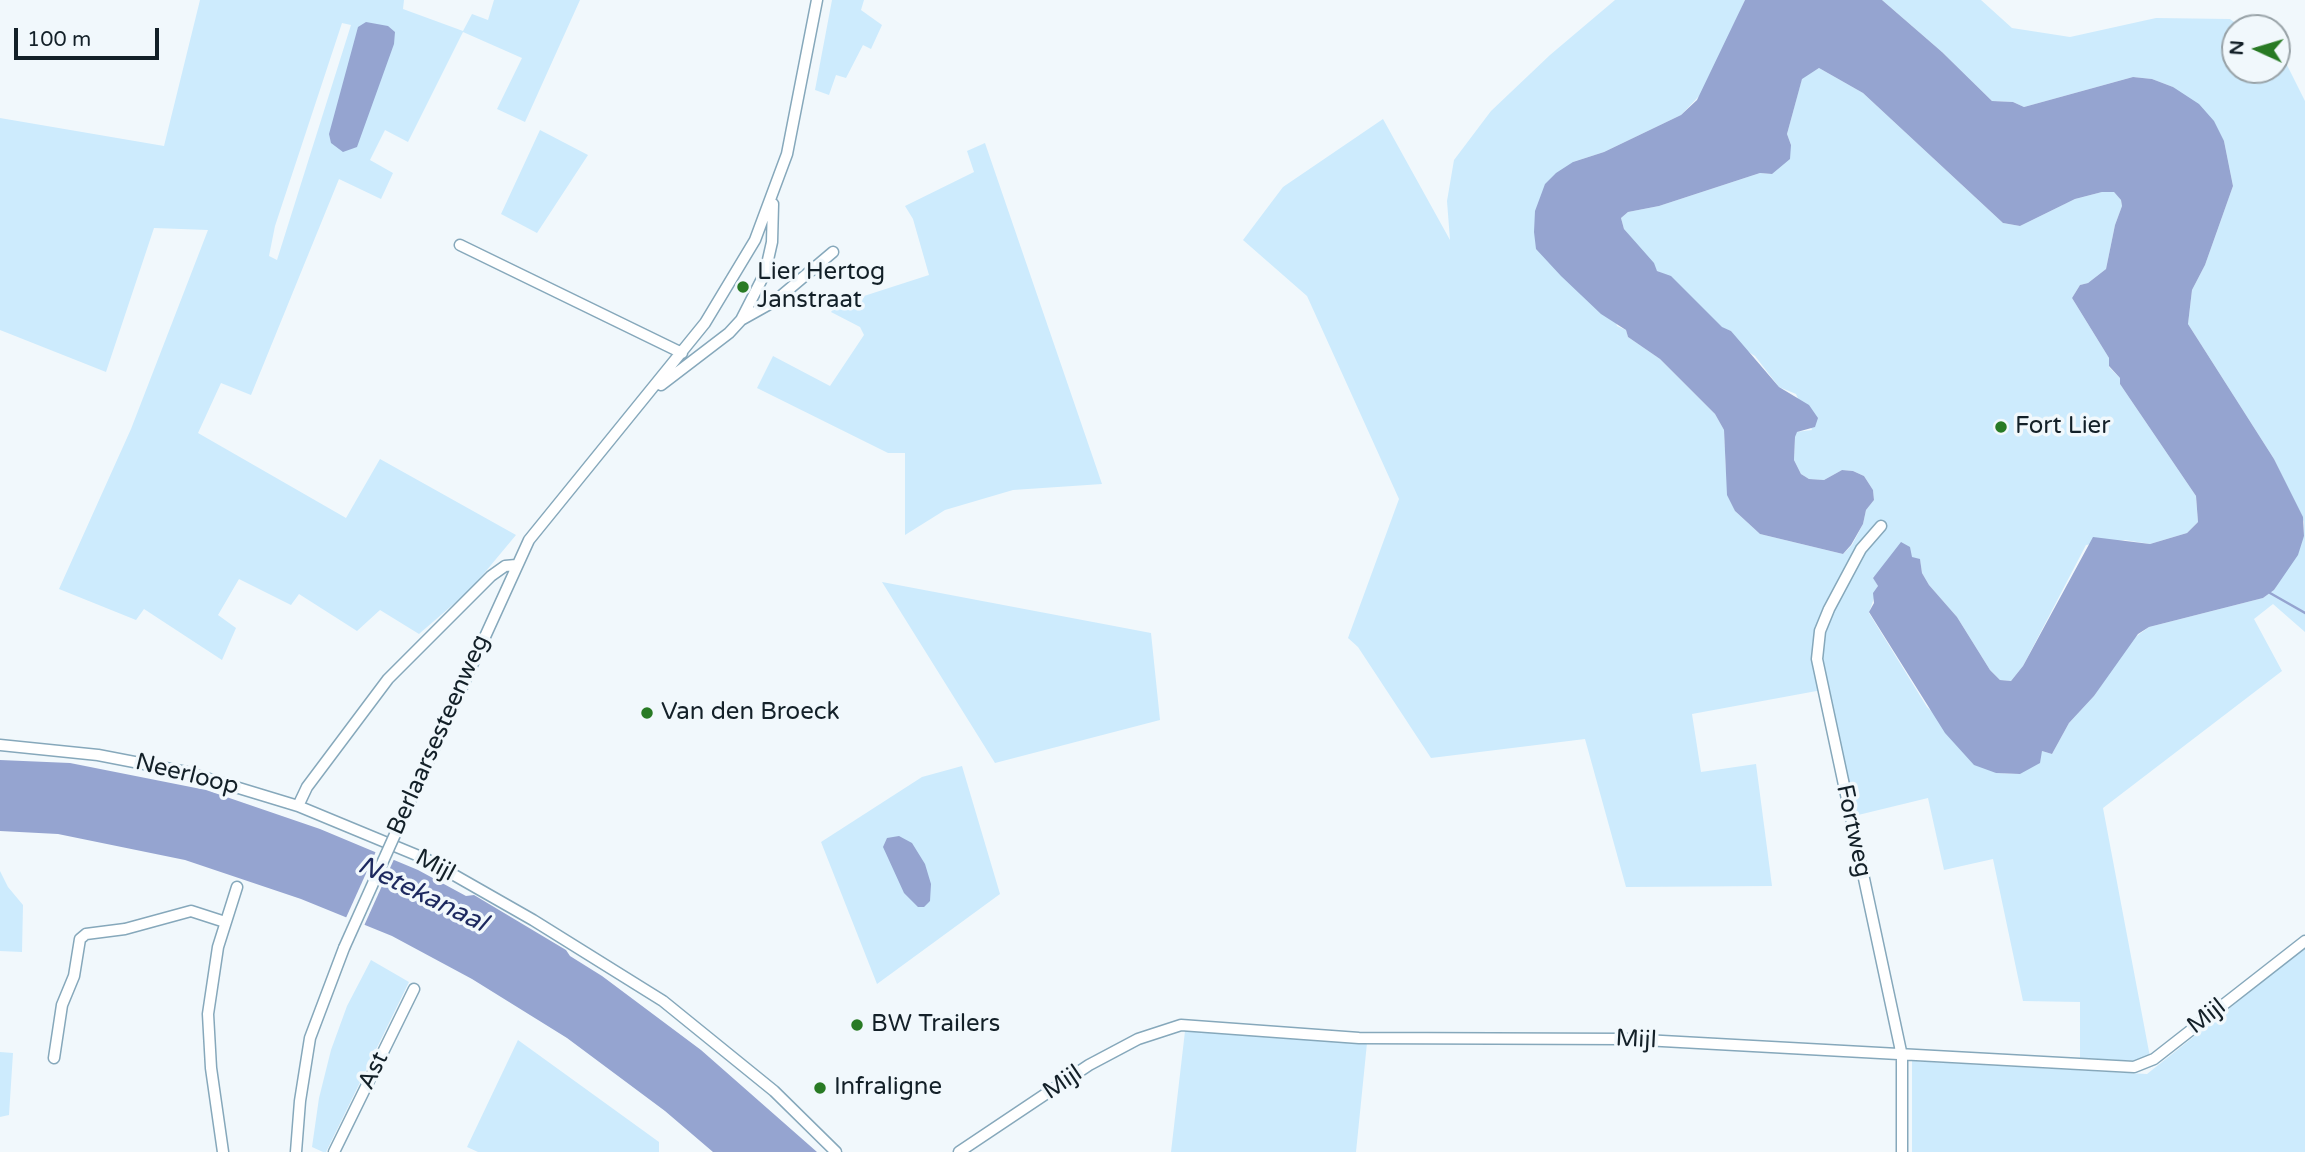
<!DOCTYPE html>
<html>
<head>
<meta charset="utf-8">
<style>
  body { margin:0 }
  #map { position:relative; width:2305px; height:1152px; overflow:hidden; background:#f1f8fc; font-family:"Varela Round",sans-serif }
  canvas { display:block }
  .north { position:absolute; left:2221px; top:14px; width:70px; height:70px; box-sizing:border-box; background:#f1f8fc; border:2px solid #98a2a7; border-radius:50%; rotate:274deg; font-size:19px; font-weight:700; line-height:28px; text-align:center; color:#132028 }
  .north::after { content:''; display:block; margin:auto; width:24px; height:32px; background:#287a24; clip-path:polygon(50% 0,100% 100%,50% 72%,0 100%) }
  .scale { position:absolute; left:14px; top:28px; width:145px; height:32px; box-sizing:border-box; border:4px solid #132028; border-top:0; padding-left:9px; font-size:21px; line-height:24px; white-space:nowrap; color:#132028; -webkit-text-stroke:5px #f1f8fc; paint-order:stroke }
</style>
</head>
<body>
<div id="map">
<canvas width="2305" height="1152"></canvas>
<div class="north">N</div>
<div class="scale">100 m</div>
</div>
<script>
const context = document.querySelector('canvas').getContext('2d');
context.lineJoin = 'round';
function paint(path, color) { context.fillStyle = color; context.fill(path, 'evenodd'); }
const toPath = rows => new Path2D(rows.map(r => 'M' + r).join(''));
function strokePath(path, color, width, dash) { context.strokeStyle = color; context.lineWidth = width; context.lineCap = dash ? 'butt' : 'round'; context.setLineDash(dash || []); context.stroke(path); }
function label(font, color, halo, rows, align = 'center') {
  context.font = font + ' "Varela Round",sans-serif'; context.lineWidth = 7; context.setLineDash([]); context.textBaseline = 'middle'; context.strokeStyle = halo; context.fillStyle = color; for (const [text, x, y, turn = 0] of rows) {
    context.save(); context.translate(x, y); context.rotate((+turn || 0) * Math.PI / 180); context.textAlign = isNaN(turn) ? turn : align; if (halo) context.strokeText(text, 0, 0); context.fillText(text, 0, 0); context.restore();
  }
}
const green = toPath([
  [200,0,404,0,403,9,463,31,472,14,488,20,494,0,580,0,525,122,497,109,522,58,463,32,408,142,385,130,370,160,393,173,381,199,339,179,251,395,221,383,198,433,346,518,380,459,516,535,471,589,419,634,380,610,357,631,299,594,291,605,239,579,218,615,236,628,222,660,144,609,136,620,59,589,131,429,208,230,154,228,106,372,0,330,0,118,164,146],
  [342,23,351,25,277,260,269,256,275,226],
  [832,0,864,0,861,10,882,25,871,49,863,45,846,78,836,75,829,95,815,90],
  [1615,0,1745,0,1704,91,1681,115,1604,152,1573,162,1617,326,1626,330,1628,337,1660,359,1715,414,1724,430,1726,471,1735,511,1760,534,1843,554,1852,545,1863,524,1866,510,1874,500,1873,490,1864,476,1853,471,1842,470,1824,480,1809,479,1801,474,1794,460,1795,437,1796,432,1812,430,1796,394,1779,387,1755,356,1742,348,1731,331,1722,328,1671,277,1657,271,1624,229,1621,218,1628,212,1659,206,1760,173,1772,174,1791,145,1787,134,1802,78,1819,68,1863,93,2003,223,2020,226,2075,199,2102,192,2114,192,2121,200,2122,206,2115,225,2106,269,2088,283,2080,285,2072,298,2109,358,2109,367,2120,378,2120,384,2196,496,2198,522,2187,533,2150,544,2125,540,2086,545,2023,666,2011,681,2000,680,1990,670,1957,617,1929,585,1922,573,1920,560,1873,577,1878,586,1869,613,1927,707,1996,773,2020,774,2042,751,2052,754,2069,723,2094,696,2130,641,2149,627,2263,598,2274,590,2304,536,2304,522,2274,459,2188,324,2192,290,2205,265,2233,186,2224,141,2173,87,2152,79,2133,77,2024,107,2013,102,1992,101,1942,52,1882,0,1981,0,2012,28,2070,37,2156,18,2230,19,2242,28,2235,28,2235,70,2277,70,2277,55,2285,61,2305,101,2305,632,2273,604,2254,619,2282,671,2103,808,2150,1057,2138,1061,2080,1058,2080,1002,2023,1001,1993,859,1944,870,1928,798,1854,816,1822,690,1692,714,1701,772,1756,764,1772,886,1626,887,1585,739,1431,758,1358,647,1348,638,1399,499,1307,296,1243,240,1283,187,1383,119,1450,240,1447,201,1454,160,1491,111,1550,55],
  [540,130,588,155,537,233,501,214],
  [985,143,1102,484,1013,490,945,510,905,535,905,453,888,453,757,388,773,356,830,386,864,335,860,327,831,312,840,300,859,309,864,296,929,275,913,219,905,206,974,172,967,151],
  [882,582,1151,633,1160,720,995,763],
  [962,766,1000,894,877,984,821,842,922,777],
  [0,871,8,887,23,905,22,952,0,951],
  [2305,948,2305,1152,1912,1152,1912,1061,2147,1074],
  [371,960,409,982,326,1152,323,1152,312,1147,319,1098,331,1050,347,1006],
  [1185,1031,1367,1043,1356,1152,1171,1152],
  [518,1040,659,1142,659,1152,478,1152,467,1147],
  [0,1052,13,1053,9,1115,0,1117]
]);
const water = toPath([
  [1745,0,1882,0,1942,52,1992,101,2013,102,2024,107,2133,77,2152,79,2173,87,2199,104,2214,121,2224,141,2233,186,2205,265,2192,290,2188,324,2274,459,2303,517,2304,536,2298,555,2274,590,2263,598,2149,627,2138,634,2094,696,2069,723,2052,754,2042,751,2040,763,2020,774,1996,773,1974,765,1945,733,1869,612,1874,603,1873,593,1878,586,1873,578,1901,542,1910,547,1912,557,1920,559,1922,573,1929,585,1957,617,1990,670,2000,680,2011,681,2023,666,2093,537,2150,544,2187,533,2198,522,2196,496,2120,384,2120,378,2109,366,2109,358,2072,298,2080,285,2088,283,2106,269,2115,225,2122,206,2121,200,2114,192,2102,192,2075,199,2020,226,2003,223,1863,93,1819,68,1802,79,1787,134,1791,145,1790,159,1772,174,1760,173,1659,206,1628,212,1621,218,1624,229,1654,263,1657,271,1671,276,1722,327,1731,331,1779,387,1809,405,1818,418,1815,427,1797,432,1795,437,1794,460,1801,474,1809,479,1824,480,1842,470,1853,471,1864,476,1873,490,1874,500,1866,510,1863,524,1851,545,1843,554,1760,534,1735,511,1727,495,1724,430,1715,414,1660,359,1628,337,1626,330,1601,314,1561,276,1536,249,1534,232,1535,211,1545,184,1556,173,1573,162,1604,152,1681,115,1697,100],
  [366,22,388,26,395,32,394,44,357,147,343,152,331,143,329,134,358,27],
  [0,760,70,763,206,790,320,829,418,870,466,896,474,895,566,950,570,956,602,976,701,1050,817,1152,713,1152,665,1111,567,1038,472,979,392,936,301,899,185,860,58,834,0,831],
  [899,836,912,843,925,864,931,884,930,901,924,907,918,907,904,893,883,847,887,838]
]);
const pier = toPath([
  [377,849,395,857,363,928,345,920]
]);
const stream = toPath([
  [2270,593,2305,613]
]);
const minor = toPath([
  [460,245,682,353],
  [741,320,775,301,833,252],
  [661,385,729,333,741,320,765,273,772,242,773,204],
  [1881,526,1861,549,1829,609,1820,631,1817,659,1902,1056,1902,1152],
  [0,745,98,755,186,772,298,806,426,859,533,920,663,1001,774,1091,836,1152],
  [298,806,307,787,388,679,491,576,505,566,516,565],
  [397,830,529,540,705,323,755,240,787,154,817,0],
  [54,1058,62,1005,74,976,80,939,86,934,125,929,191,911,225,922],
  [223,1152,211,1068,208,1014,218,947,237,887],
  [296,1152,300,1101,310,1038,344,948],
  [334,1152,414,989],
  [959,1152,1089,1065,1138,1039,1181,1025,1359,1038,1626,1039,2134,1067,2154,1059,2305,941]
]);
const minorBridge = toPath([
  [344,948,397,830]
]);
const markers = [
  [743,287,7,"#287a24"],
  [2001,427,7,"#287a24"],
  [647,713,7,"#287a24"],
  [857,1025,7,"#287a24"],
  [820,1088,7,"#287a24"]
];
const poiNames = [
  ["Lier Hertog",757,273],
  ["Janstraat",757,301],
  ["Fort Lier",2015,427],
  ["Van den Broeck",661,713],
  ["BW Trailers",871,1025],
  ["Infraligne",834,1088]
];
const streetNames = [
  ["Berlaarsesteenweg",439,735,-66],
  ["Neerloop",187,775,14],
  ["Fortweg",1853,831,78],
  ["Mijl",435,866,28],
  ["Mijl",2207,1017,-38],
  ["Mijl",1636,1040,3],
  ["Ast",374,1071,-64],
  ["Mijl",1063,1083,-34]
];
const waterNames = [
  ["Netekanaal",422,895,26]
];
paint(green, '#cdebfd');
paint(water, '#95a4d0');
paint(pier, '#f1f8fc');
strokePath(stream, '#95a4d0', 2.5);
strokePath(minor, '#86a8bb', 13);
strokePath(minor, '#fff', 10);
strokePath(minorBridge, '#86a8bb', 13, []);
strokePath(minorBridge, '#fff', 10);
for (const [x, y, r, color] of markers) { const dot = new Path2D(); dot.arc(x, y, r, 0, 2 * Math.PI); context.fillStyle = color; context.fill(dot); strokePath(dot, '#f1f8fc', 2.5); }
label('24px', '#132028', '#f1f8fc', poiNames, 'left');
label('24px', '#132028', '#f1f8fc', streetNames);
label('italic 26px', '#1d295f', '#f1f8fc', waterNames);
</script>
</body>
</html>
